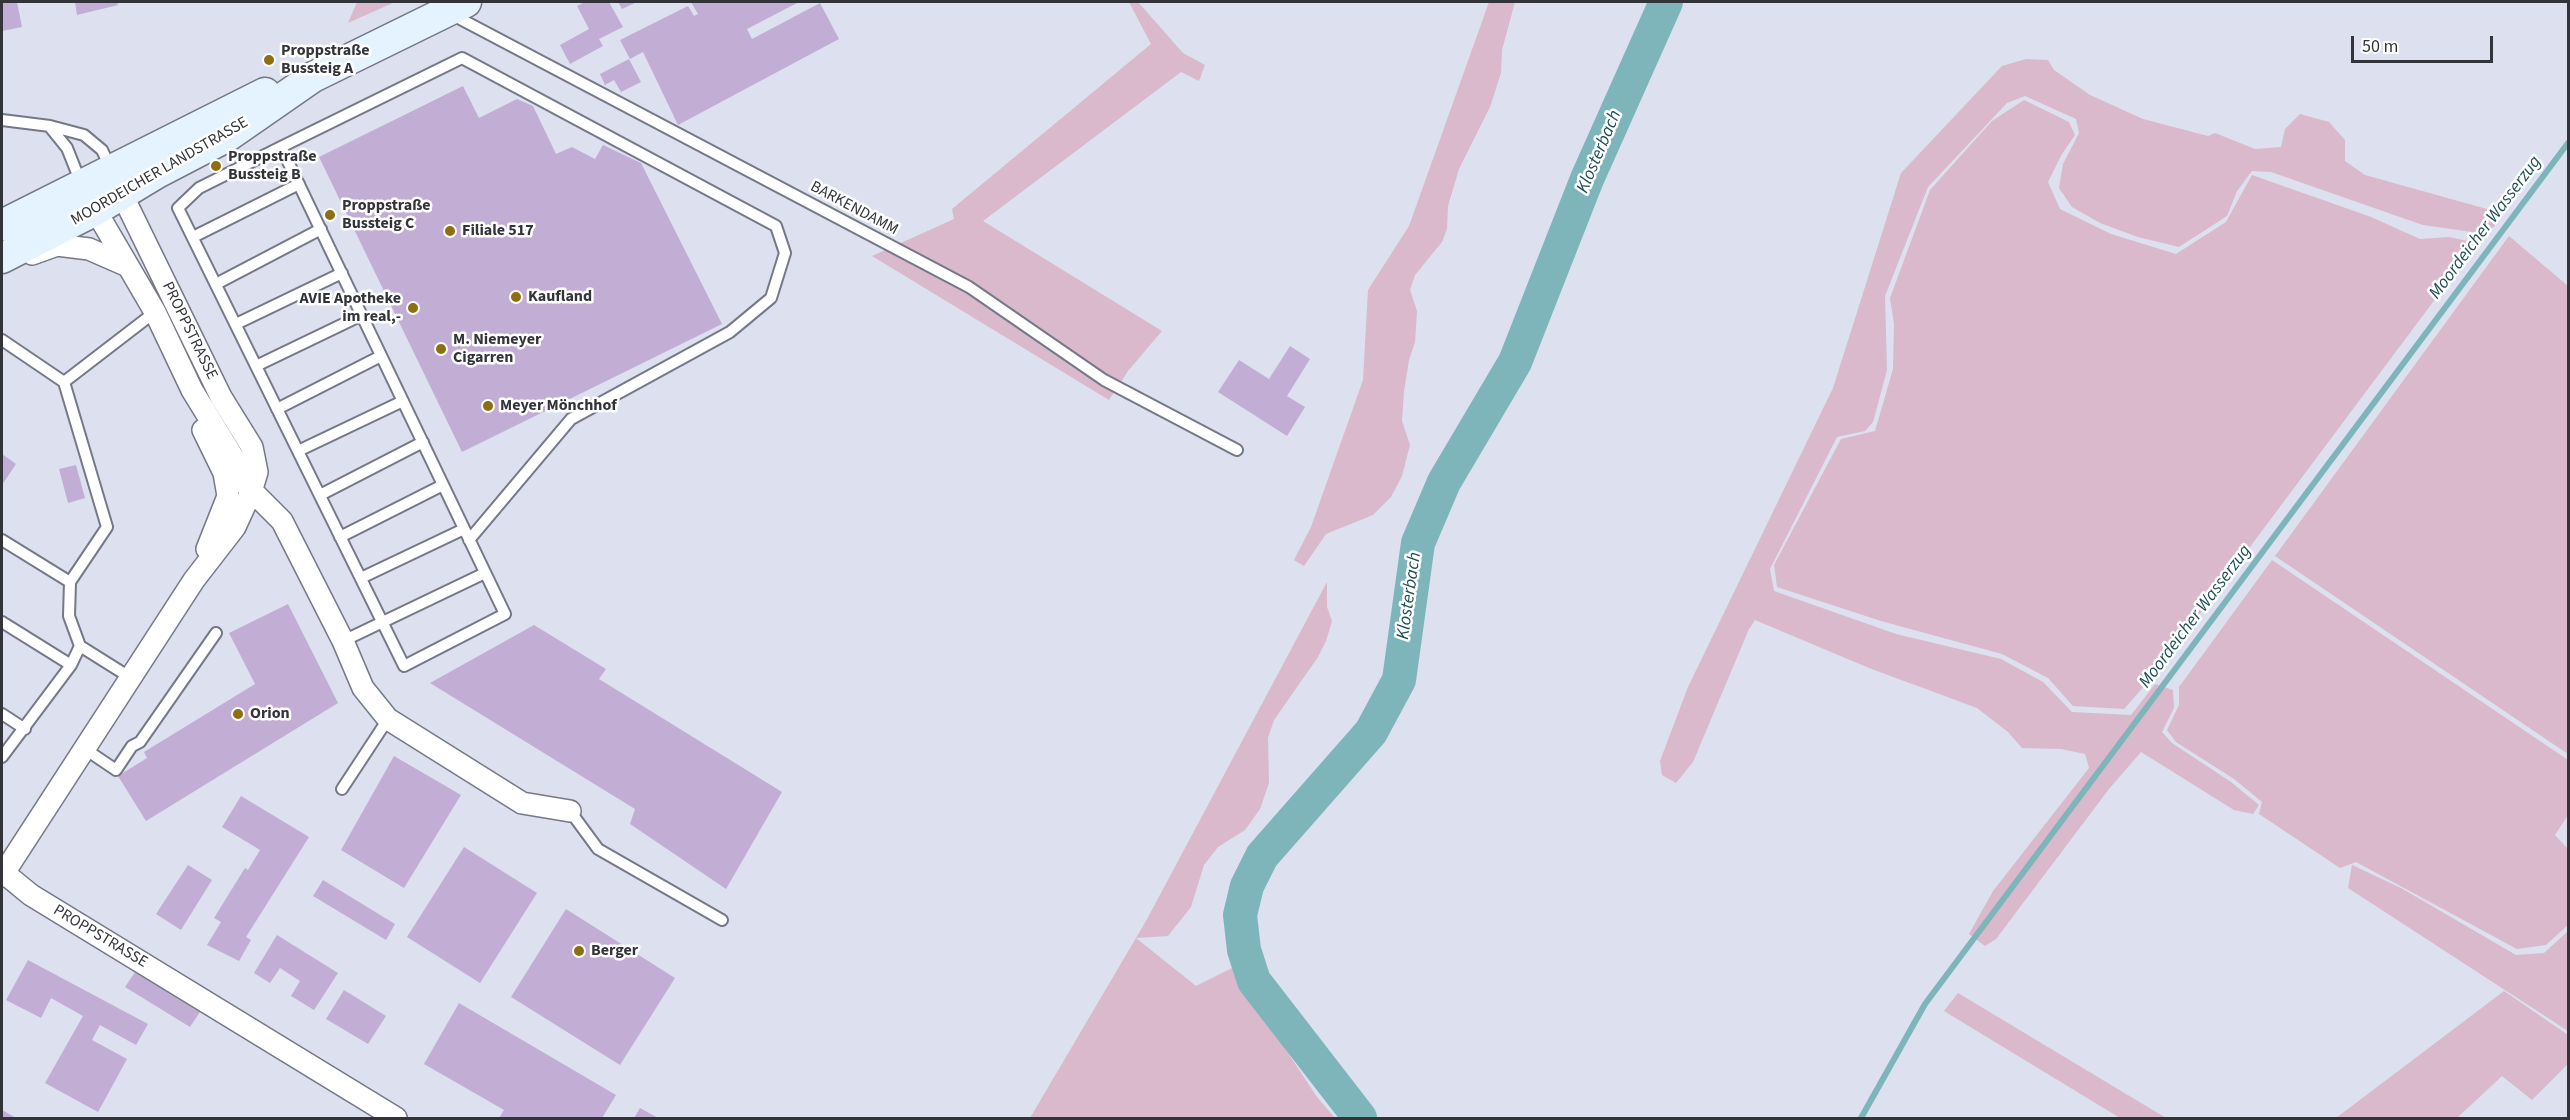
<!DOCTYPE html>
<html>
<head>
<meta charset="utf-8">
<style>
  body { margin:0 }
  #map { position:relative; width:2570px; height:1120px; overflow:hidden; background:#dce0ef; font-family:"Source Sans 3",sans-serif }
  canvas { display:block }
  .frame { position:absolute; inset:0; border:3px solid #33343a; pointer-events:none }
  .scale { position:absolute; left:2351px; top:36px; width:142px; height:27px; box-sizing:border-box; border:3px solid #33343a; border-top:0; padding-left:8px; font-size:18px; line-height:21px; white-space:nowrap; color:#33343a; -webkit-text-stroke:4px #fff; paint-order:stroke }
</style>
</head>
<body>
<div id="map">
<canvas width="2570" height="1120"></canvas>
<div class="frame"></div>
<div class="scale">50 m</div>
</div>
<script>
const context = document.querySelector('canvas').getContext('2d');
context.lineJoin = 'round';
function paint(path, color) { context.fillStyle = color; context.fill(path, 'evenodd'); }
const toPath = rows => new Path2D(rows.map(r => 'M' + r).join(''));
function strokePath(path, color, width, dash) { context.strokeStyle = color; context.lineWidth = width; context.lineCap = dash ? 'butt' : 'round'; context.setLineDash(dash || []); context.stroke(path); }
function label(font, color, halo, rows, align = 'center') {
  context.font = font + ' "Source Sans 3",sans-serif'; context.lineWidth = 5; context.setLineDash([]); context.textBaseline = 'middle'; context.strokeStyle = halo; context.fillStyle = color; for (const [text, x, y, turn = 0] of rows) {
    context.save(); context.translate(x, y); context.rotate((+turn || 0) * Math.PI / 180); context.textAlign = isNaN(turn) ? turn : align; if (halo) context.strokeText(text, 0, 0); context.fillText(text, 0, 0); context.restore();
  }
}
const green = toPath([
  [357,2,395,2,348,23],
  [1129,2,1138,2,1183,53,1205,65,1199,81,1181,72,983,221,1162,331,1128,371,1109,400,872,256,954,219,952,209,1151,44],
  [1489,2,1515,2,1502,50,1501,73,1490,107,1459,169,1448,206,1447,229,1442,242,1415,275,1410,290,1417,311,1415,342,1409,360,1404,391,1402,421,1410,445,1402,476,1391,497,1373,515,1326,534,1304,566,1294,560,1311,527,1363,380,1368,290,1409,226],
  [2026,59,2048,60,2054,70,2090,95,2143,119,2208,136,2215,133,2255,149,2281,147,2285,129,2300,114,2329,122,2345,140,2345,161,2365,175,2494,211,2497,223,2486,234,2423,225,2271,172,2252,171,2237,191,2227,216,2179,247,2138,237,2100,223,2072,207,2059,188,2063,164,2079,133,2076,119,2025,96,2007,103,1928,187,1885,296,1887,370,1873,422,1865,431,1837,437,1770,569,1774,591,1896,634,2001,659,2043,682,2072,712,2131,715,2155,684,2173,690,2174,708,2162,732,2172,743,2231,782,2259,805,2253,814,2234,810,2141,752,2109,789,1996,939,1985,946,1969,934,1993,891,2089,768,2085,754,2061,749,2022,748,2008,732,1977,708,1869,668,1755,620,1749,629,1693,762,1676,783,1662,775,1660,761,1688,687,1833,388,1901,173,2002,66],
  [2024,100,2069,122,2075,135,2062,154,2048,182,2060,209,2111,234,2176,254,2226,222,2252,175,2371,217,2420,239,2449,237,2477,243,2155,674,2124,709,2073,706,2048,678,2002,654,1881,621,1777,587,1774,565,1841,439,1875,431,1893,369,1894,324,1890,298,1930,190,1992,121],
  [2509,236,2568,286,2568,754,2275,556],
  [2272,560,2568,760,2568,815,2555,835,2568,849,2568,925,2546,945,2517,949,2356,862,2340,868,2259,814,2262,802,2234,779,2176,742,2167,730,2179,705,2179,687],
  [1327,582,1327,607,1332,621,1326,641,1318,657,1274,720,1268,738,1269,783,1260,809,1245,830,1218,847,1204,865,1191,907,1168,936,1136,938,1196,986,1232,968,1317,1097,1335,1118,1030,1118,1146,921],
  [2352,865,2401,888,2516,955,2544,953,2568,931,2568,1031,2348,888],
  [2504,991,2568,1035,2568,1064,2532,1100,2502,1076,2457,1118,2336,1118],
  [1958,993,2166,1118,2120,1118,1944,1011]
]);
const stream = toPath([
  [1861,1118,1925,1004,2568,143]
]);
const river = toPath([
  [1360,1118,1254,981,1244,950,1240,915,1247,886,1262,856,1371,732,1399,680,1418,543,1444,482,1515,362,1587,179,1666,2]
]);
const building = toPath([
  [2,2,17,2,22,27,2,31],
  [75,2,117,2,118,5,77,15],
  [585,2,609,2,623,27,599,39,603,46,570,64,560,45,589,29,577,6],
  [618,2,637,2,622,9],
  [691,2,799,2,747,29,752,39,820,3,839,39,678,125,643,52,630,59,620,40,688,6,694,16,698,14],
  [629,59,641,82,621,92,614,80,605,85,600,74],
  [463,86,479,118,517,99,533,106,556,154,572,147,595,159,603,145,641,163,722,324,462,452,319,157],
  [1290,346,1310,359,1287,396,1305,407,1287,436,1218,392,1239,360,1269,379],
  [2,454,16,464,2,485],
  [76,465,85,498,68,503,59,469],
  [288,604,338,703,146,821,118,776,147,758,144,752,255,684,229,633],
  [534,625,606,669,599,679,782,792,726,889,630,824,635,809,430,683],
  [394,756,461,795,404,888,341,850],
  [241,796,309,837,246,937,251,940,239,961,207,945,221,922,214,918,245,868,248,870,260,850,222,827],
  [464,847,537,893,480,983,407,937],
  [188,865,212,880,181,930,156,914],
  [323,880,395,924,386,940,313,896],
  [566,909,675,978,620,1065,511,997],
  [277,935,338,973,314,1010,291,996,300,981,280,968,270,983,254,973],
  [28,960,148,1024,136,1045,100,1025,92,1040,127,1059,98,1112,45,1083,83,1016,51,998,41,1018,6,1000],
  [135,972,200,1012,190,1027,125,987],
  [344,990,386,1016,368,1044,326,1019],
  [459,1003,616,1095,602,1118,499,1118,504,1110,424,1064],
  [640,1108,658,1118,634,1118],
  [2,1110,16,1118,2,1118]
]);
const lane = toPath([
  [451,14,969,287,1104,380,1237,450],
  [2,120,50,126,84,135,102,150,111,169],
  [50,127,67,148,81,183],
  [281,147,505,614,404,666,178,208,199,188,281,147,462,58,776,226,785,253,771,298,730,332,571,419,469,540],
  [193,237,299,184],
  [216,284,321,229],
  [236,324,342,273],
  [2,340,64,382,107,527,70,582,69,616,80,646,71,665,2,757],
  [256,366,362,315],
  [64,382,155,312],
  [277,409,381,356],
  [298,451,403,401],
  [320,495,423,442],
  [340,537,443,485],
  [2,540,70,582],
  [361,578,464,529],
  [2,622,71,665],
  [343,641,485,573],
  [80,646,131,678],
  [2,714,25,729],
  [85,749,116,770,132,746,140,742,216,633],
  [342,789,388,719],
  [570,811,598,849,722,920]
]);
const street = toPath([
  [89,199,155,312,192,390,241,470,243,482,282,521,343,641,363,688,388,719,522,803,570,811],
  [32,254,57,245,89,249,128,266],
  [203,430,224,473,228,496,207,549],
  [4,873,31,895,396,1118],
  [2,876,194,580,235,527,251,492,257,472,252,447,221,397,116,182]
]);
const secondary = toPath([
  [2,225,265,93],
  [2,258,94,211,157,173,228,136,313,77,466,2]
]);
const markers = [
  [269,60,6,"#8e6e11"],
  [216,166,6,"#8e6e11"],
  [330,215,6,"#8e6e11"],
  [450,231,6,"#8e6e11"],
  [516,297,6,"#8e6e11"],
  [413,308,6,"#8e6e11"],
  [441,349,6,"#8e6e11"],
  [488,406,6,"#8e6e11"],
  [238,714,6,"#8e6e11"],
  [579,951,6,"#8e6e11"]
];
const poiNames = [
  ["Proppstraße",281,51],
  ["Bussteig A",281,69],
  ["Proppstraße",228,157],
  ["Bussteig B",228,175],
  ["Proppstraße",342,206],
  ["Bussteig C",342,224],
  ["Filiale 517",462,231],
  ["Kaufland",528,297],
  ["AVIE Apotheke",401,299,"right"],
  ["im real,-",401,317,"right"],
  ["M. Niemeyer",453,340],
  ["Cigarren",453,358],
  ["Meyer Mönchhof",500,406],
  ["Orion",250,714],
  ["Berger",591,951]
];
const streetNames = [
  ["MOORDEICHER LANDSTRASSE",160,172,-30],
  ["BARKENDAMM",854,209,28],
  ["PROPPSTRASSE",189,331,64],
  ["PROPPSTRASSE",100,937,31]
];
const waterNames = [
  ["Klosterbach",1600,152,-67],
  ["Moordeicher Wasserzug",2486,228,-53],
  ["Klosterbach",1410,596,-82],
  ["Moordeicher Wasserzug",2196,617,-53]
];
paint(green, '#d9b9cb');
strokePath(stream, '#7eb5bb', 6);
strokePath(river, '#7eb5bb', 34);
paint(building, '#c2aed5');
strokePath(lane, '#757886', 14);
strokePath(street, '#757886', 24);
strokePath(secondary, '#757886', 33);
strokePath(lane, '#fff', 10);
strokePath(street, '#fff', 21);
strokePath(secondary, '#e4f3fd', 30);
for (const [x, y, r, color] of markers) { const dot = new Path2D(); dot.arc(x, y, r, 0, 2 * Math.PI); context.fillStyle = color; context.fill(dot); strokePath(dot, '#fff', 2); }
label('bold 16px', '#33343a', '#fff', poiNames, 'left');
label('16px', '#33343a', '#fff', streetNames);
label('italic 18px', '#1c4e53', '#fff', waterNames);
</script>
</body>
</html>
